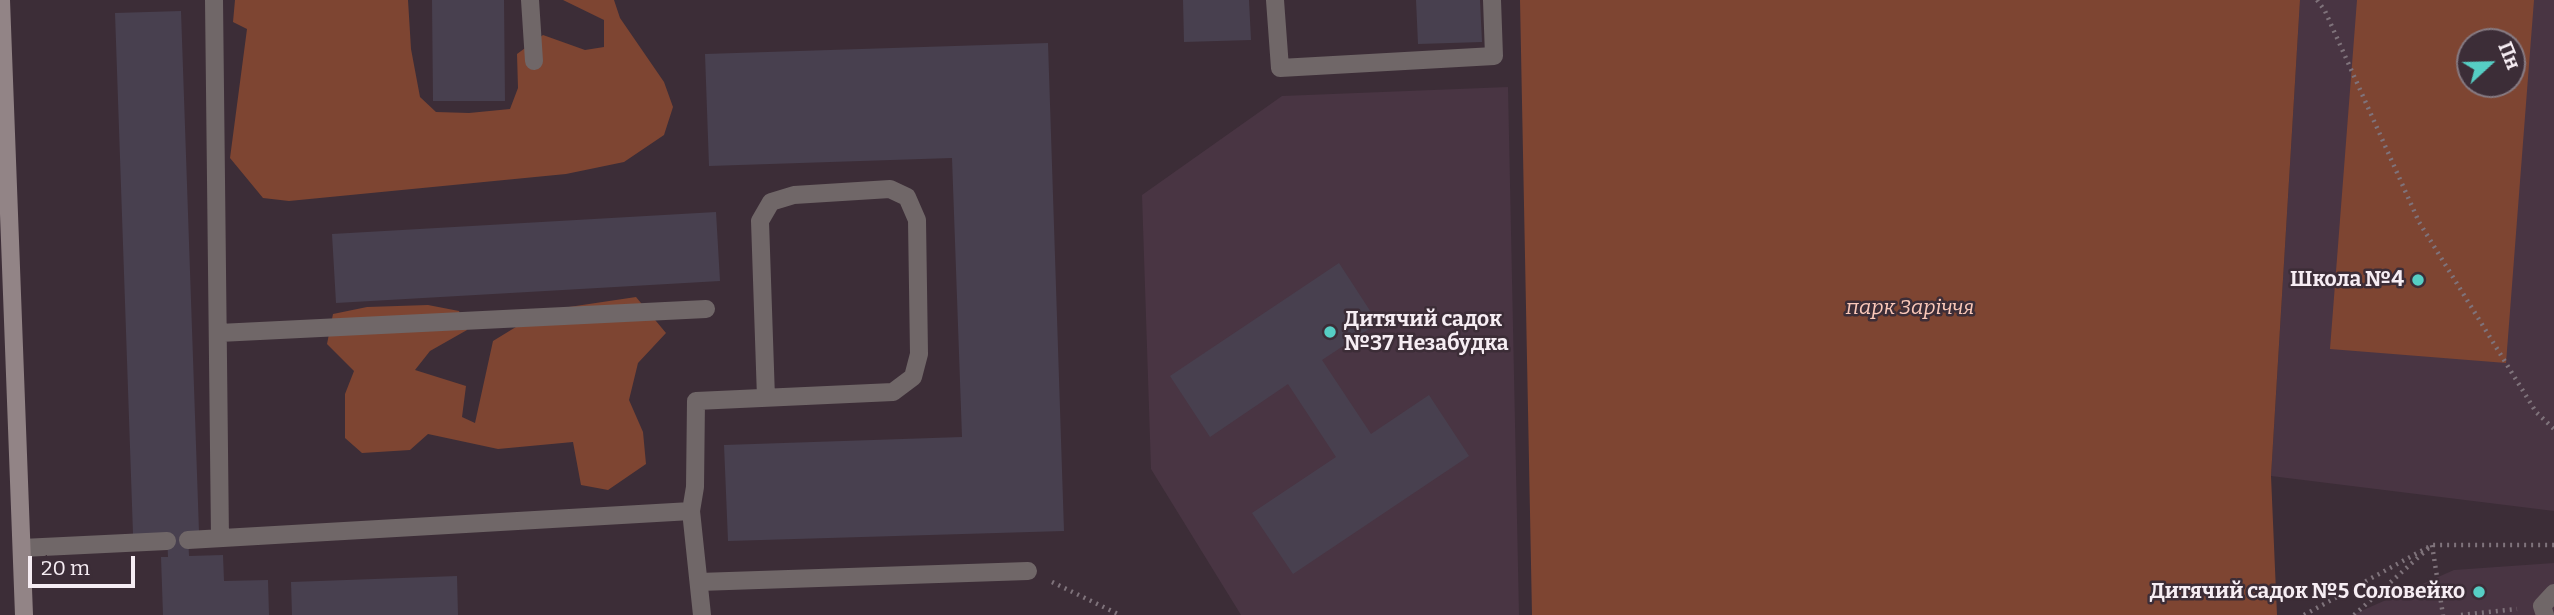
<!DOCTYPE html>
<html>
<head>
<meta charset="utf-8">
<style>
  body { margin:0 }
  #map { position:relative; width:2554px; height:615px; overflow:hidden; background:#3c2d37; font-family:Bitter,serif }
  canvas { display:block }
  .north { position:absolute; left:2456px; top:28px; width:70px; height:70px; box-sizing:border-box; background:#3c2d37; border:2px solid #867a82; border-radius:50%; rotate:68deg; font-size:19px; font-weight:700; line-height:28px; text-align:center; color:#f6edf3 }
  .north::after { content:''; display:block; margin:auto; width:24px; height:32px; background:#56cec4; clip-path:polygon(50% 0,100% 100%,50% 72%,0 100%) }
  .scale { position:absolute; left:28px; top:556px; width:107px; height:32px; box-sizing:border-box; border:4px solid #f6edf3; border-top:0; padding-left:9px; font-size:21px; line-height:24px; white-space:nowrap; color:#f6edf3; -webkit-text-stroke:5px #3c2d37; paint-order:stroke }
</style>
</head>
<body>
<div id="map">
<canvas width="2554" height="615"></canvas>
<div class="north">Пн</div>
<div class="scale">20 m</div>
</div>
<script>
const context = document.querySelector('canvas').getContext('2d');
context.lineJoin = 'round';
function paint(path, color) { context.fillStyle = color; context.fill(path, 'evenodd'); }
const toPath = rows => new Path2D(rows.map(r => 'M' + r).join(''));
function strokePath(path, color, width, dash) { context.strokeStyle = color; context.lineWidth = width; context.lineCap = dash ? 'butt' : 'round'; context.setLineDash(dash || []); context.stroke(path); }
function label(font, color, halo, rows, align = 'center') {
  context.font = font + ' Bitter,serif'; context.lineWidth = 5; context.setLineDash([]); context.textBaseline = 'middle'; context.strokeStyle = halo; context.fillStyle = color; for (const [text, x, y, turn = 0] of rows) {
    context.save(); context.translate(x, y); context.rotate((+turn || 0) * Math.PI / 180); context.textAlign = isNaN(turn) ? turn : align; if (halo) context.strokeText(text, 0, 0); context.fillText(text, 0, 0); context.restore();
  }
}
const built = toPath([
  [2300,0,2554,0,2554,511,2271,476],
  [2470,42,2512,42,2512,84,2470,84],
  [1508,87,1519,615,1241,615,1151,469,1142,195,1282,96],
  [2554,563,2554,615,2352,615,2454,570]
]);
const green = toPath([
  [235,0,408,0,411,49,420,97,436,112,469,113,510,109,518,88,517,54,543,35,585,50,604,47,604,20,563,0,614,0,620,18,664,82,673,107,664,135,624,162,566,174,289,201,263,198,230,158,247,29,233,22],
  [1520,0,2300,0,2271,476,2277,615,1532,615],
  [2357,0,2534,0,2506,363,2330,349],
  [2470,42,2512,42,2512,84,2470,84],
  [636,297,666,333,638,363,629,400,643,432,646,464,608,490,581,485,573,442,498,449,428,434,410,450,362,453,345,438,345,394,354,371,327,344,333,314,367,307,428,305,459,311,467,330,430,351,415,370,466,386,462,417,475,423,493,341,542,311]
]);
const building = toPath([
  [432,0,504,0,505,101,433,101],
  [1183,0,1249,0,1251,40,1184,42],
  [1416,0,1480,0,1482,42,1418,44],
  [181,11,199,532,188,533,189,556,223,555,224,581,268,580,269,615,163,615,161,557,168,557,167,534,133,534,115,13],
  [1048,43,1064,531,728,541,724,445,962,437,952,158,709,166,705,54],
  [716,212,720,281,336,303,332,234],
  [1339,263,1378,323,1322,360,1371,434,1429,395,1469,456,1293,574,1252,513,1336,457,1288,384,1210,437,1170,376],
  [457,576,458,615,292,615,291,582]
]);
const path = toPath([
  [2317,0,2325,11,2419,222,2536,412,2554,429],
  [1052,582,1120,615],
  [2304,615,2432,545,2554,545],
  [2354,615,2432,545,2443,615],
  [2461,615,2517,609]
]);
const lane = toPath([
  [214,0,220,538],
  [530,0,534,61],
  [1275,0,1280,68,1494,56,1492,0],
  [219,333,706,309],
  [691,511,702,615],
  [188,540,691,511,695,487,696,401,893,392,913,377,919,354,917,220,907,197,890,189,794,195,771,202,760,221,766,398],
  [22,548,167,541],
  [699,582,1028,571],
  [2545,615,2542,606,2554,593]
]);
const secondary = toPath([
  [1,0,24,615]
]);
const markers = [
  [2418,280,7,"#56cec4"],
  [1330,332,7,"#56cec4"],
  [2479,592,7,"#56cec4"]
];
const poiNames = [
  ["Школа №4",2404,280],
  ["Дитячий садок",1344,320,"left"],
  ["№37 Незабудка",1344,344,"left"],
  ["Дитячий садок №5 Соловейко",2465,592]
];
const parkNames = [
  ["парк Заріччя",1910,308]
];
paint(built, '#493543');
paint(green, '#7e4532');
paint(building, '#48404f');
strokePath(path, '#7f737b', 4.5, [2, 5]);
strokePath(lane, '#706768', 18);
strokePath(secondary, '#928486', 18);
for (const [x, y, r, color] of markers) { const dot = new Path2D(); dot.arc(x, y, r, 0, 2 * Math.PI); context.fillStyle = color; context.fill(dot); strokePath(dot, '#3c2d37', 2.5); }
label('bold 21px', '#f6edf3', '#3c2d37', poiNames, 'right');
label('italic 21px', '#fac8b9', '#3c2d37', parkNames);
</script>
</body>
</html>
